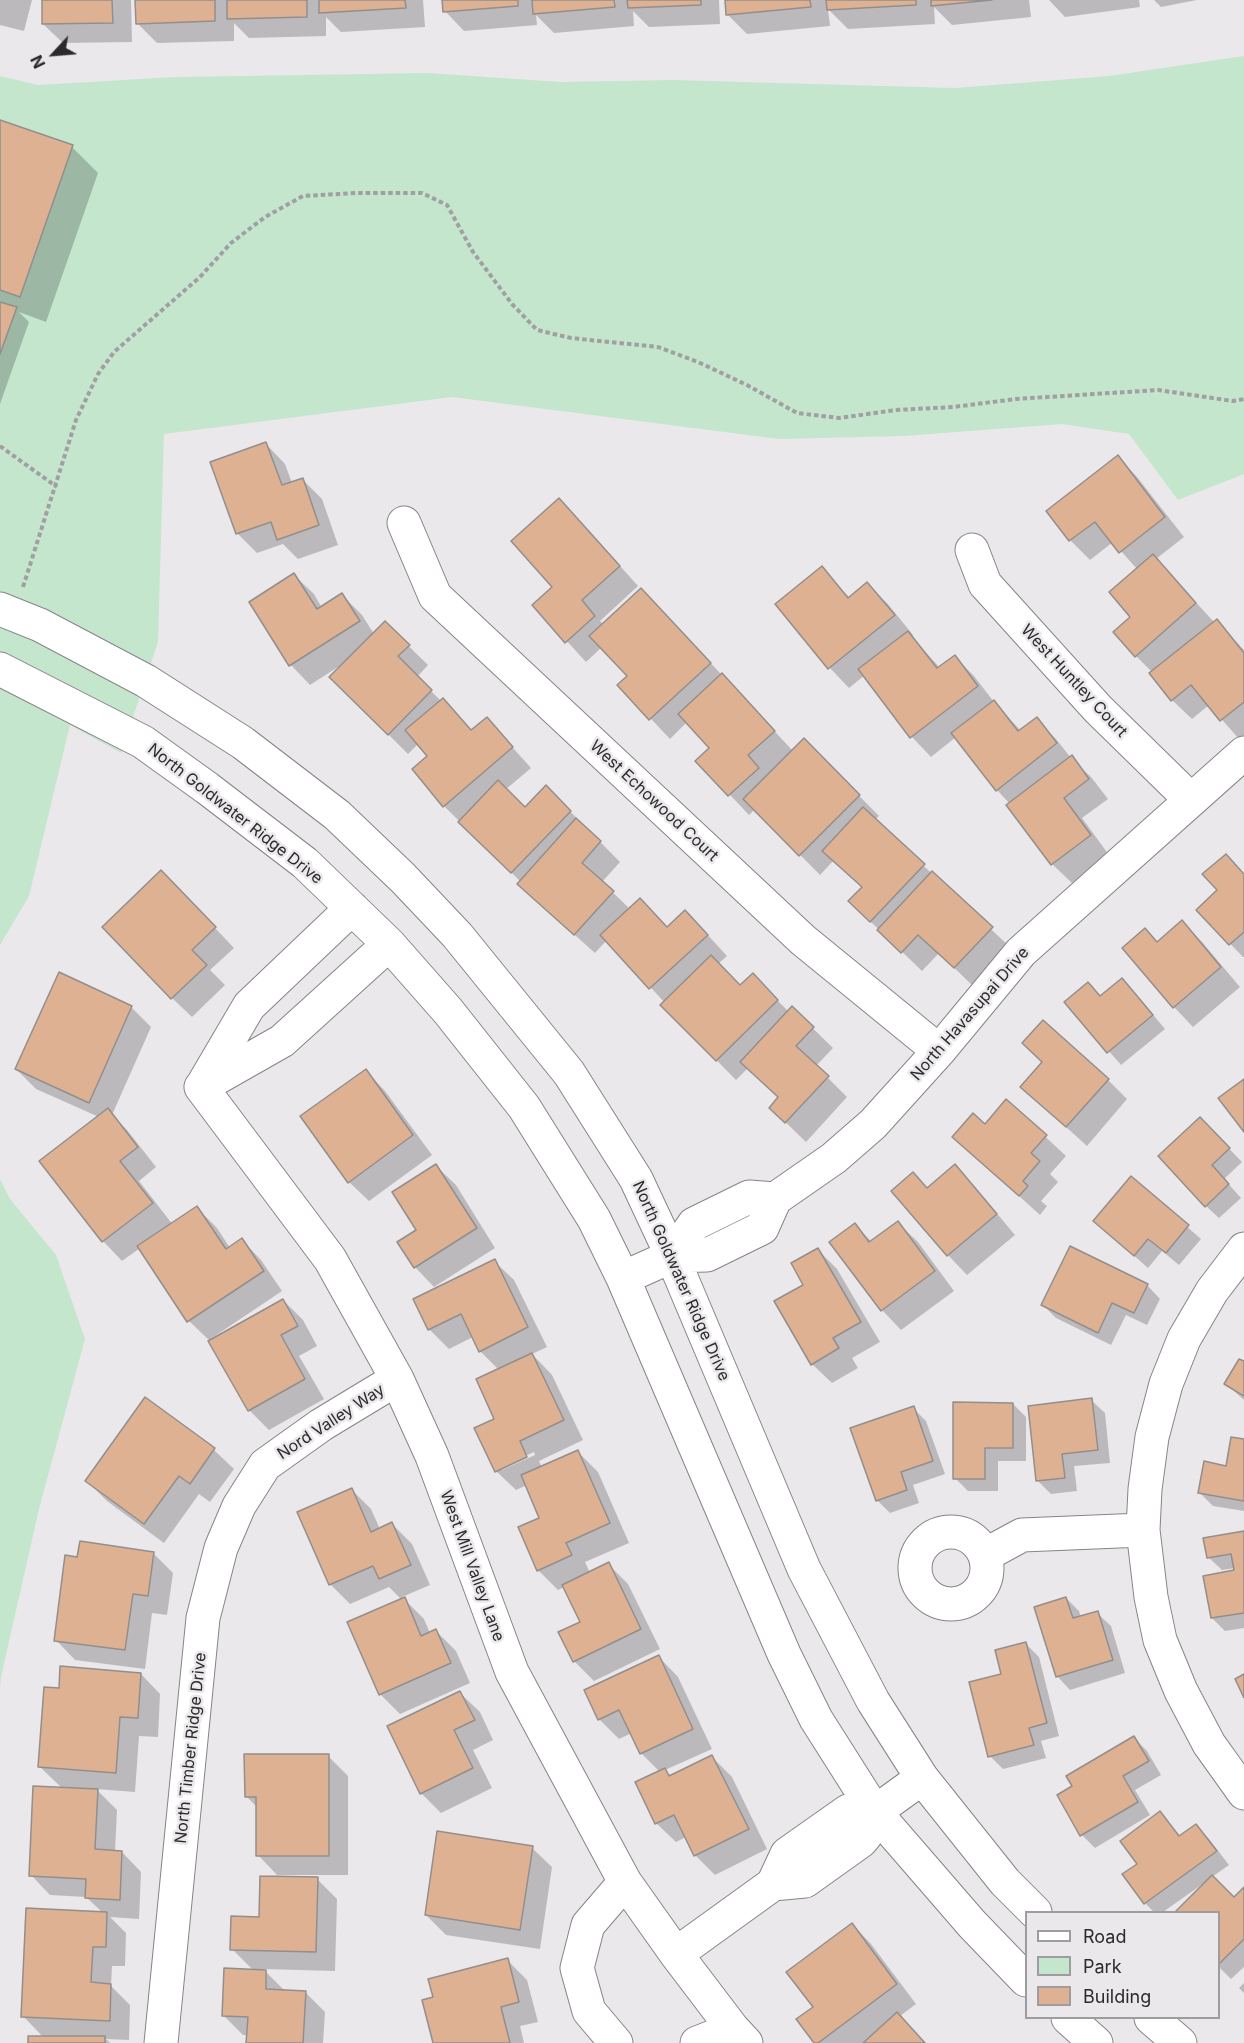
<!DOCTYPE html>
<html>
<head>
<meta charset="utf-8">
<style>
  body { margin:0 }
  #map { position:relative; width:1244px; height:2043px; overflow:hidden; background:#ebe8ec; font-family:Inter,sans-serif }
  canvas { display:block }
  .legend { position:absolute; left:1025px; top:1911px; width:195px; height:108px; box-sizing:border-box; background:#ebe8ec; border:2px solid #9e9c9f; margin:0; padding:8px 10px; list-style:none; font-size:18px; color:#2b2a2c }
  .legend li { display:flex; align-items:center; gap:12px; height:30px }
  .legend b { width:30px; border:2px solid #9e9c9f }
  .north { position:absolute; left:24px; top:24px; width:60px; height:60px; -webkit-text-stroke:4px #ebe8ec; paint-order:stroke; rotate:244deg; font-size:16px; font-weight:700; line-height:24px; text-align:center; color:#2b2a2c }
  .north::after { content:''; display:block; margin:auto; width:21px; height:27px; background:#2b2a2c; clip-path:polygon(50% 0,100% 100%,50% 72%,0 100%) }
</style>
</head>
<body>
<div id="map">
<canvas width="1244" height="2043"></canvas>
<ul class="legend">
<li><b style="height:8px;background:#fff"></b>Road</li>
<li><b style="height:16px;background:#c4e6cd"></b>Park</li>
<li><b style="height:16px;background:#dfb193"></b>Building</li>
</ul>
<div class="north">N</div>
</div>
<script>
const context = document.querySelector('canvas').getContext('2d');
context.lineJoin = 'round';
function paint(path, color) { context.fillStyle = color; context.fill(path, 'evenodd'); }
const toPath = rows => new Path2D(rows.map(r => 'M' + r).join(''));
function strokePath(path, color, width, dash) { context.strokeStyle = color; context.lineWidth = width; context.lineCap = dash ? 'butt' : 'round'; context.setLineDash(dash || []); context.stroke(path); }
function label(font, color, halo, rows, align = 'center') {
  context.font = font + ' Inter,sans-serif'; context.lineWidth = 5; context.setLineDash([]); context.textBaseline = 'middle'; context.strokeStyle = halo; context.fillStyle = color; for (const [text, x, y, turn = 0] of rows) {
    context.save(); context.translate(x, y); context.rotate((+turn || 0) * Math.PI / 180); context.textAlign = isNaN(turn) ? turn : align; if (halo) context.strokeText(text, 0, 0); context.fillText(text, 0, 0); context.restore();
  }
}
const green = toPath([
  [1244,56,1244,474,1178,500,1129,434,1062,424,904,436,779,439,452,397,164,434,158,642,121,753,70,725,29,896,0,945,0,76,38,85,175,77,428,73,560,82,673,80,955,88,1109,76],
  [0,1179,10,1199,56,1255,85,1339,39,1509,1,1677,0,1690]
]);
const shadow = toPath([
  [0,0,32,0,24,31,0,25],
  [43,0,131,0,132,42,63,43,43,24],
  [136,0,423,0,425,27,341,32,326,17,326,36,249,38,234,23,234,41,157,43,137,23],
  [444,0,719,0,720,24,649,27,633,11,634,26,554,33,536,15,537,25,464,31,445,11],
  [726,0,1029,0,1031,17,952,25,934,7,935,24,848,29,828,9,830,26,747,34,727,14],
  [1049,0,1139,0,1140,7,1065,17],
  [1154,0,1197,0,1161,7],
  [0,121,72,147,98,173,46,322,19,312,29,322,0,404,0,303,3,304,0,301],
  [266,444,285,464,292,483,302,479,322,499,338,545,298,559,283,544,257,553,237,533],
  [1118,457,1137,477,1184,537,1156,559,1214,622,1216,621,1244,650,1244,737,1240,740,1209,705,1192,719,1172,700,1152,672,1136,656,1132,617,1137,569,1113,542,1090,560,1070,540,1048,512],
  [579,520,638,586,600,621,604,625,661,610,793,751,804,740,879,816,875,820,1011,948,974,987,939,953,922,971,870,921,863,888,834,860,820,875,755,809,749,815,698,761,711,748,687,722,670,739,619,685,629,676,602,647,586,662,534,605,555,587],
  [822,568,850,598,867,584,887,603,913,635,912,637,940,668,955,657,974,676,994,702,1021,731,1036,719,1056,739,1071,758,1091,777,1108,799,1082,818,1109,855,1072,883,1052,864,1010,804,997,790,956,737,931,757,912,737,865,675,849,688,830,668,777,604],
  [294,575,314,594,322,608,342,595,362,615,374,634,385,623,428,665,417,677,441,701,443,700,472,731,487,719,531,768,505,790,525,809,546,787,620,862,602,882,630,909,668,928,705,932,727,956,718,964,741,987,753,976,789,1012,792,1008,833,1048,816,1066,847,1097,806,1142,771,1108,779,1098,748,1068,736,1080,662,1005,665,1003,607,940,595,953,539,903,521,882,444,806,429,757,419,743,408,754,331,677,341,665,310,685,291,665,251,603],
  [1244,875,1244,957,1243,957,1198,910,1219,890],
  [181,892,234,948,210,970,225,985,192,1017,172,998],
  [1182,922,1202,942,1240,987,1193,1027,1174,1007],
  [1088,984,1101,997,1135,993,1165,1029,1121,1065,1066,1002],
  [131,1007,151,1027,112,1115,127,1130,156,1167,139,1181,173,1225,197,1208,217,1228,230,1248,242,1240,261,1260,282,1291,212,1338,214,1340,283,1300,303,1320,317,1346,299,1356,324,1399,269,1430,249,1410,209,1340,189,1321,140,1248,122,1261,103,1241,99,1117,36,1089,16,1069],
  [1044,1063,1108,1080,1127,1099,1087,1146,1022,1087],
  [366,1071,385,1091,432,1155,369,1201,349,1182],
  [1007,1101,1066,1156,1050,1174,1058,1182,1041,1201,1047,1206,1040,1215,954,1137,985,1126],
  [1213,1132,1242,1162,1224,1179,1241,1198,1219,1218,1206,1206],
  [436,1166,456,1185,495,1248,434,1287,415,1267,418,1230],
  [955,1166,974,1186,1015,1235,967,1275,948,1255,913,1174,928,1189],
  [1131,1178,1201,1239,1179,1265,1162,1251,1148,1268,1095,1221],
  [898,1223,918,1242,954,1291,901,1330,882,1310,855,1225,872,1242],
  [818,1250,837,1269,880,1342,852,1358,858,1368,832,1383,812,1364,805,1285],
  [494,1261,514,1280,547,1347,532,1354,552,1375,583,1440,539,1461,542,1468,578,1452,598,1472,629,1543,585,1562,590,1573,608,1564,628,1584,660,1649,594,1681,574,1661,582,1623,564,1587,558,1590,538,1570,541,1519,527,1485,516,1490,496,1471,496,1419,499,1370,480,1351,473,1337,449,1349,429,1329],
  [534,1452,535,1455,502,1470,502,1467],
  [1147,1285,1160,1299,1147,1325,1126,1315,1111,1345,1056,1318,1043,1305],
  [1244,1363,1244,1400,1226,1384],
  [146,1400,214,1450,234,1469,210,1502,199,1494,164,1543,107,1501,87,1481],
  [1091,1400,1105,1413,1110,1463,1074,1466,1077,1491,1051,1494,1038,1481],
  [1013,1404,1026,1417,1026,1461,998,1461,998,1491,968,1491,955,1478],
  [913,1408,926,1421,945,1474,913,1485,919,1503,890,1513,877,1500],
  [1244,1441,1244,1511,1213,1506,1200,1493,1228,1467],
  [352,1490,371,1509,380,1529,392,1524,412,1544,430,1585,402,1597,424,1619,430,1633,436,1631,456,1651,470,1683,400,1714,380,1694,402,1600,389,1587,350,1604,330,1584],
  [1244,1532,1244,1628,1225,1631,1212,1618,1235,1572,1235,1568,1222,1570,1208,1557],
  [153,1553,173,1573,167,1615,152,1613,145,1669,75,1660,56,1640,79,1559],
  [1066,1598,1079,1611,1081,1618,1097,1613,1111,1626,1125,1673,1070,1690,1057,1676],
  [1026,1644,1039,1657,1059,1736,1041,1741,1046,1758,1003,1769,990,1756],
  [659,1657,678,1677,712,1749,665,1770,672,1777,712,1757,732,1777,767,1849,715,1875,695,1855,686,1837,676,1842,656,1823,660,1772,641,1753,632,1733,619,1739,599,1719],
  [141,1674,160,1694,158,1737,139,1736,135,1792,96,1789,117,1810,115,1852,122,1852,141,1872,139,1919,110,1917,126,1933,125,1966,112,1966,111,1986,130,2005,129,2040,106,2039,110,2043,30,2043,44,2038,23,2016,103,1913,86,1897,50,1895,31,1875,62,1788,40,1767,60,1689],
  [460,1693,480,1712,493,1740,473,1750,492,1788,441,1813,421,1793,389,1727],
  [1134,1738,1147,1751,1161,1775,1135,1790,1150,1815,1095,1848,1082,1835,1074,1787],
  [328,1756,348,1776,348,1875,277,1875,258,1855,258,1808,246,1796],
  [1160,1813,1181,1837,1196,1826,1209,1839,1229,1865,1212,1877,1234,1899,1244,1889,1244,1967,1231,1979,1218,1966,1218,1912,1177,1912,1205,1884,1204,1883,1163,1912,1154,1912,1145,1903,1124,1875,1139,1864],
  [532,1848,552,1867,540,1949,446,1935,426,1915],
  [317,1879,337,1899,335,1971,263,1969,286,1992,305,1992,325,2012,323,2043,248,2043,248,2035,243,2035,223,2015,254,1971,232,1949,260,1918],
  [852,1924,871,1944,916,2004,900,2016,926,2043,816,2043,815,2008],
  [507,1960,527,1980,538,2022,520,2026,524,2043,435,2043,435,1998],
  [1244,1983,1244,1993,1239,1988]
]);
const building = toPath([
  [42,0,112,0,113,23,42,24,42,0],
  [135,0,215,0,215,21,136,24,135,0],
  [227,0,307,0,307,17,227,19,227,0],
  [319,0,405,0,406,8,319,13,319,0],
  [442,0,518,0,518,6,443,12,442,0],
  [532,0,614,0,615,7,533,14,532,0],
  [627,0,701,0,701,5,628,8,627,0],
  [725,0,810,0,811,7,726,15,725,0],
  [826,0,916,0,916,5,827,10,826,0],
  [931,0,992,0,931,6,931,0],
  [0,120,73,145,20,297,0,290,0,120],
  [0,302,17,307,0,354,0,302],
  [266,442,282,485,303,478,319,525,277,540,271,522,236,534,210,462,266,442],
  [1118,455,1165,517,1119,553,1095,522,1069,541,1046,511,1118,455],
  [559,498,620,566,582,600,595,616,565,643,532,605,552,587,511,541,559,498],
  [1153,554,1196,603,1135,657,1113,632,1130,617,1109,592,1153,554],
  [822,566,848,598,867,582,895,615,828,669,775,604,822,566],
  [294,573,317,609,342,593,360,621,289,666,249,602,294,573],
  [641,588,711,663,649,720,617,685,627,676,589,636,641,588],
  [1217,619,1244,653,1244,702,1220,721,1191,685,1171,701,1149,673,1217,619],
  [385,621,410,645,398,656,432,690,388,735,329,677,385,621],
  [908,631,937,668,955,655,978,686,910,738,858,669,908,631],
  [722,673,775,731,748,755,759,768,728,796,695,761,709,748,678,714,722,673],
  [443,698,471,730,487,717,513,747,443,807,412,769,427,756,405,730,443,698],
  [994,700,1018,731,1037,717,1057,743,996,791,951,733,994,700],
  [804,738,860,795,799,856,743,799,804,738],
  [1072,755,1089,779,1064,798,1091,835,1051,865,1006,805,1072,755],
  [498,780,525,807,546,785,571,811,511,873,458,822,498,780],
  [863,807,925,864,870,922,848,901,862,887,822,851,863,807],
  [576,818,601,841,582,863,614,891,574,935,517,884,576,818],
  [1226,854,1244,874,1244,932,1229,945,1196,910,1217,890,1202,874,1226,854],
  [161,870,216,927,192,950,207,965,171,999,102,927,161,870],
  [932,871,993,927,954,968,918,935,901,953,877,930,932,871],
  [640,898,667,927,685,910,708,935,649,989,600,935,640,898],
  [1182,920,1221,967,1173,1008,1122,948,1145,928,1157,942,1182,920],
  [711,955,740,985,753,973,778,1000,716,1061,660,1005,711,955],
  [59,972,132,1006,89,1103,15,1069,59,972],
  [1122,978,1153,1015,1107,1053,1064,1002,1088,982,1100,996,1122,978],
  [792,1006,814,1027,796,1046,829,1076,785,1123,769,1108,778,1097,740,1062,792,1006],
  [1043,1020,1109,1079,1066,1127,1020,1087,1042,1062,1022,1043,1043,1020],
  [366,1069,413,1135,348,1183,300,1116,366,1069],
  [1244,1079,1244,1132,1218,1098,1244,1079],
  [1006,1099,1047,1135,1031,1153,1040,1161,1023,1181,1028,1186,1019,1196,952,1137,973,1113,985,1124,1006,1099],
  [108,1108,138,1147,120,1161,153,1203,102,1242,39,1161,108,1108],
  [1200,1117,1230,1148,1212,1165,1229,1184,1205,1207,1158,1156,1200,1117],
  [436,1164,477,1228,414,1268,397,1242,416,1230,392,1192,436,1164],
  [955,1164,997,1214,947,1256,891,1191,913,1172,927,1188,955,1164],
  [1131,1176,1189,1225,1166,1253,1148,1239,1134,1256,1093,1221,1131,1176],
  [197,1206,226,1249,242,1238,264,1271,187,1322,137,1246,197,1206],
  [898,1221,935,1271,881,1311,829,1242,855,1223,869,1242,898,1221],
  [1070,1246,1148,1284,1134,1313,1112,1303,1098,1333,1041,1305,1070,1246],
  [818,1248,861,1322,833,1338,839,1348,811,1365,774,1301,803,1285,791,1263,818,1248],
  [495,1259,528,1327,479,1352,461,1314,428,1330,413,1299,495,1259],
  [283,1299,298,1326,281,1335,305,1379,248,1411,208,1341,283,1299],
  [532,1353,564,1420,520,1441,527,1457,495,1472,474,1428,494,1419,476,1379,532,1353],
  [1239,1359,1244,1361,1244,1396,1224,1384,1239,1359],
  [145,1397,215,1448,190,1484,179,1476,144,1524,85,1481,145,1397],
  [1092,1398,1098,1450,1062,1454,1065,1478,1036,1481,1028,1406,1092,1398],
  [953,1402,1013,1403,1013,1448,985,1448,985,1479,953,1479,953,1402],
  [914,1406,933,1461,901,1472,907,1490,876,1501,850,1428,914,1406],
  [1231,1437,1244,1439,1244,1501,1198,1493,1204,1461,1226,1466,1231,1437],
  [578,1450,610,1523,566,1543,572,1555,537,1571,518,1527,539,1518,521,1475,578,1450],
  [352,1488,371,1532,392,1522,411,1565,379,1579,373,1566,329,1585,297,1512,352,1488],
  [1244,1531,1244,1613,1211,1618,1203,1576,1234,1570,1231,1554,1207,1558,1203,1538,1244,1531],
  [80,1541,154,1552,148,1596,133,1594,125,1650,54,1641,65,1555,77,1557,80,1541],
  [609,1562,641,1629,573,1662,558,1632,580,1622,562,1585,609,1562],
  [405,1597,421,1636,436,1629,451,1663,379,1695,347,1622,405,1597],
  [1066,1597,1073,1618,1098,1611,1113,1660,1056,1677,1034,1607,1066,1597],
  [1026,1642,1047,1723,1029,1728,1034,1745,988,1757,969,1682,1001,1674,995,1650,1026,1642],
  [659,1655,693,1729,640,1754,619,1710,598,1720,584,1690,659,1655],
  [60,1666,141,1673,138,1718,120,1717,116,1773,38,1767,44,1687,59,1688,60,1666],
  [1244,1674,1244,1698,1235,1679,1244,1674],
  [460,1691,475,1720,454,1730,473,1768,420,1794,387,1726,460,1691],
  [1134,1736,1149,1761,1123,1776,1138,1802,1080,1836,1057,1795,1072,1786,1066,1776,1134,1736],
  [244,1754,329,1754,329,1856,256,1856,256,1797,245,1797,244,1754],
  [712,1755,749,1829,694,1856,674,1815,655,1824,635,1782,665,1768,669,1776,712,1755],
  [33,1786,98,1789,95,1849,122,1851,120,1900,85,1898,86,1879,29,1876,33,1786],
  [1160,1811,1179,1836,1196,1824,1217,1851,1144,1904,1122,1874,1137,1864,1120,1841,1160,1811],
  [437,1831,533,1846,520,1930,425,1915,437,1831],
  [1212,1875,1234,1897,1244,1887,1244,1939,1218,1965,1218,1912,1175,1912,1212,1875],
  [260,1876,318,1877,316,1952,230,1950,231,1916,259,1917,260,1876],
  [26,1908,107,1912,106,1947,93,1947,91,1982,111,1984,110,2021,21,2017,26,1908],
  [852,1923,897,1984,818,2043,814,2043,796,2019,813,2007,786,1972,852,1923],
  [508,1958,519,2002,501,2007,510,2043,433,2043,422,2000,433,1997,428,1979,508,1958],
  [224,1968,266,1970,266,1989,306,1991,303,2043,246,2043,248,2017,222,2016,224,1968],
  [897,2012,925,2043,863,2043,897,2012],
  [28,2036,105,2036,105,2043,28,2043,28,2036]
]);
const path = toPath([
  [0,446,57,487],
  [23,587,76,420,98,374,114,352,200,277,231,243,265,217,303,196,357,193,422,193,447,205,473,252,512,304,537,330,571,338,658,347,698,362,747,385,797,413,839,418,896,410,953,407,1016,399,1158,390,1233,401,1244,399]
]);
const minor = toPath([
  [404,523,435,596,803,940,939,1051],
  [972,550,985,584,1098,709,1191,800],
  [0,609,40,625,146,681,243,743,337,815,403,878,457,935,569,1073,636,1179,672,1256,804,1569,873,1701,922,1778,1005,1882,1035,1912],
  [0,669,143,742,207,788,305,863,389,944,448,1011,524,1107,594,1219,623,1278,784,1654,816,1719,875,1812,972,1924,1026,1980],
  [202,1086,249,1006,352,908],
  [201,1087,330,1259,397,1379,432,1456,512,1672,625,1882,676,1954,733,2029,746,2043],
  [201,1087,282,1041,389,944],
  [1244,1249,1212,1291,1184,1339,1166,1384,1152,1437,1145,1489,1143,1530,1151,1597,1160,1640,1181,1691,1209,1744,1244,1793],
  [672,1256,694,1224,749,1197,775,1199],
  [623,1278,672,1256,707,1255,762,1228,775,1199,834,1158,873,1124,939,1051,1021,952,1244,753],
  '915 1568a36 36 0 1 1 72 0a36 36 0 1 1-72 0Z',
  [985,1555,1022,1535,1143,1530],
  [773,1884,787,1854,848,1811,875,1812],
  [676,1954,773,1884,805,1881,861,1841,866,1835,875,1812,922,1778],
  [1068,2018,1096,2043],
  [1151,2018,1180,2043],
  [161,2043,203,1618,221,1548,239,1506,265,1465,321,1425,397,1379],
  [616,2043,589,2011,577,1968,588,1925,625,1882],
  [697,2043,733,2029]
]);
const streetNames = [
  ["West Huntley Court",1074,681,47],
  ["West Echowood Court",654,801,43],
  ["North Goldwater Ridge Drive",235,814,38],
  ["North Havasupai Drive",970,1014,-49],
  ["North Goldwater Ridge Drive",681,1281,66],
  ["Nord Valley Way",331,1422,-33],
  ["West Mill Valley Lane",472,1566,70],
  ["North Timber Ridge Drive",191,1748,-84]
];
paint(green, '#c4e6cd');
paint(shadow, '#0003');
paint(building, '#dfb193');
strokePath(building, '#928e8c', 1.5);
strokePath(minor, '#878488', 35);
strokePath(path, '#a29fa3', 4, [4.5, 3]);
strokePath(minor, '#fff', 33);
label('16px', '#2b2a2c', '#ebe8ec', streetNames);
</script>
</body>
</html>
